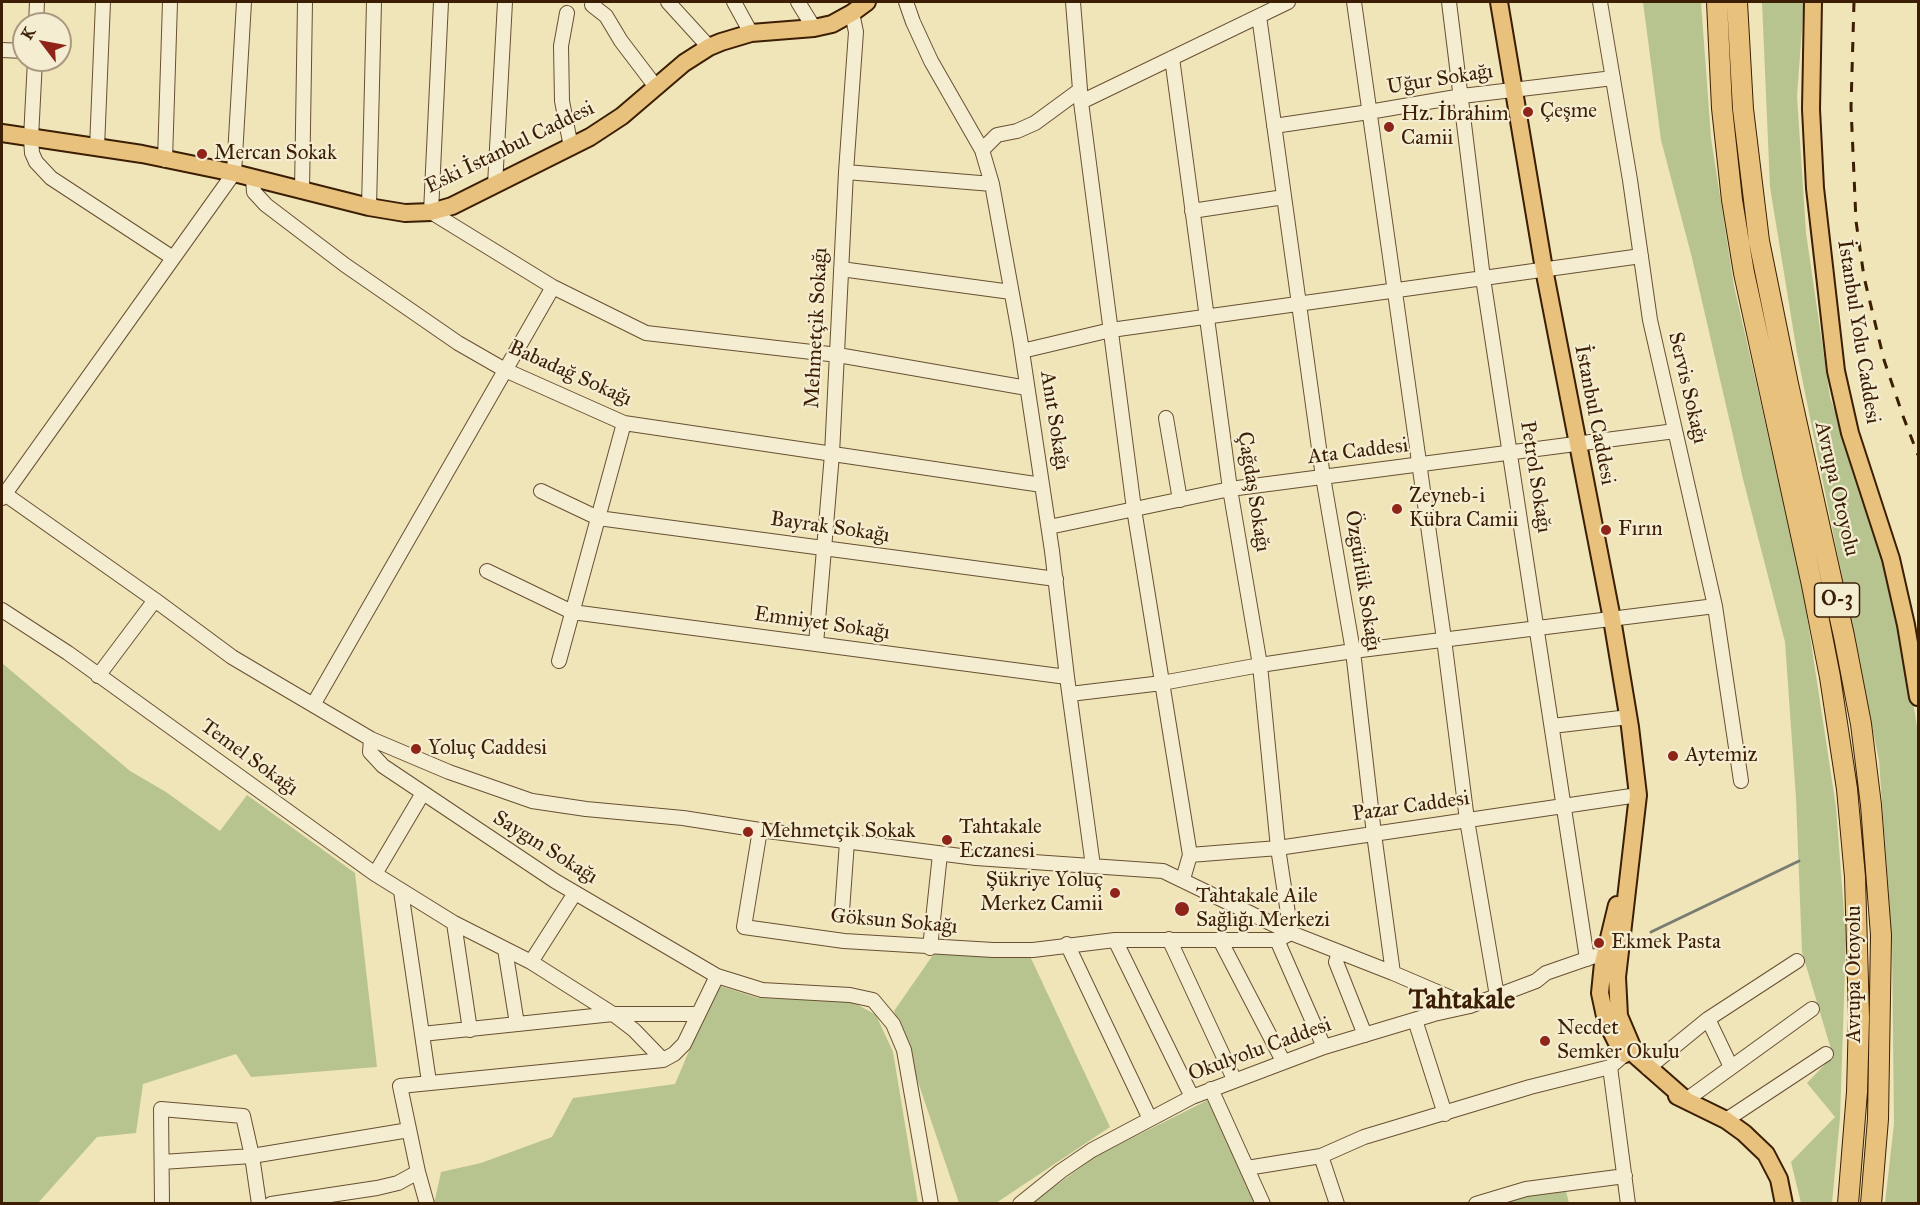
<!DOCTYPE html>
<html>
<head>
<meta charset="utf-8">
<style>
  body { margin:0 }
  #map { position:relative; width:1920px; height:1205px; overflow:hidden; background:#f0e4b9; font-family:"IM FELL Great Primer",serif }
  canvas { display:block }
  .frame { position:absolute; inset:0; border:3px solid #3b1e04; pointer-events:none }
  .north { position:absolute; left:12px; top:12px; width:60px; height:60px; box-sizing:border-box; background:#f5edd2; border:2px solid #ab9a80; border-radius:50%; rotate:302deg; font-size:16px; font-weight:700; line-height:24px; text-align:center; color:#3b1e04 }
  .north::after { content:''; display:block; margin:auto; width:21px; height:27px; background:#8f2418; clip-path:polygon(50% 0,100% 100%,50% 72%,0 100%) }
</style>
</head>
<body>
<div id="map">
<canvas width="1920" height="1205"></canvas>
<div class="frame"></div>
<div class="north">K</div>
</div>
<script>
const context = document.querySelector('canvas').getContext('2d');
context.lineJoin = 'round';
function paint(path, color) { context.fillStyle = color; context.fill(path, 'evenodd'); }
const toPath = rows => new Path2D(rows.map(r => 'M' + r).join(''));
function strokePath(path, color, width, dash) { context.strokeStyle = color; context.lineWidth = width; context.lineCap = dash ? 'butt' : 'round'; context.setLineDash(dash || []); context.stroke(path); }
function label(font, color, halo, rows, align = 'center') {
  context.font = font + ' "IM FELL Great Primer",serif'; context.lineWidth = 4.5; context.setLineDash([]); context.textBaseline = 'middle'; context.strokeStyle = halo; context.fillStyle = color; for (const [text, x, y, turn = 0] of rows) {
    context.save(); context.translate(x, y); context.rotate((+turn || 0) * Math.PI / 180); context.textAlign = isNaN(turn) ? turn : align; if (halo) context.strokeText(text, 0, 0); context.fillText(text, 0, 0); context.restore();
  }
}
const green = toPath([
  [1643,2,1701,2,1711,138,1734,286,1802,583,1836,807,1846,939,1840,1118,1832,1203,1801,1203,1791,1162,1835,1117,1807,1083,1833,1056,1802,952,1796,798,1785,642,1743,479,1692,258,1661,140],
  [1762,2,1804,2,1797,96,1806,233,1830,397,1884,555,1907,664,1918,733,1917,1203,1885,1203,1894,1124,1892,941,1879,761,1797,353,1770,187],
  [2,663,130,771,166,792,220,831,247,795,355,873,377,1067,251,1077,236,1054,143,1084,136,1133,97,1137,38,1203,2,1203],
  [935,952,1029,954,1110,1127,996,1203,959,1203,894,1011],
  [717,985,758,998,851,1001,876,1015,893,1052,918,1203,434,1204,441,1172,481,1163,552,1137,573,1098,675,1084],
  [1208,1100,1254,1203,1031,1204,1096,1156],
  [1566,1191,1569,1203,1498,1204,1504,1199]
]);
const stream = toPath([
  [1651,932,1799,861]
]);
const minor = toPath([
  [441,2,431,212,553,287,646,333,838,355,1027,388],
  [668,2,709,47],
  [734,2,751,33],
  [798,2,814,28],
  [906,2,913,22,931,61,982,150,992,184,1020,338,1052,551,1067,677,1093,866],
  [1073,2,1081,102,1134,509,1190,855,1183,879],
  [1354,2,1444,639,1467,820,1497,996],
  [1449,2,1483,278,1587,959],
  [1600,2,1630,180,1650,320,1715,606,1741,781],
  [592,5,606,16,621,41,656,87],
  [567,13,561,46,562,101,571,147],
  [1259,16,1323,477,1353,651,1374,834,1393,973],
  [36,24,37,2],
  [2,50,24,51],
  [35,60,31,138,32,153,36,162,51,178,173,258],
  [1081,102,1288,2],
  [1274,126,1369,112,1462,96,1613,78],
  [97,148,103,2],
  [982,150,997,135,1017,131,1035,123,1080,90],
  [165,160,170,2],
  [846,172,992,184],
  [253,178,254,192,266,205,345,265,458,343,505,370,624,423,1042,485],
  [495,185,505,2],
  [302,191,305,2],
  [369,207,374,2],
  [1192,211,1284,197],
  [841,269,1011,292],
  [1022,351,1111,330,1641,256],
  [1166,418,1180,500],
  [541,491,598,518,1056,579],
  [2,492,155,600,232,657,264,676,371,739,449,772,532,801,586,809,683,818,760,830,976,858,1163,871,1291,933,1393,973,1470,1006],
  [2,498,234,173,244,2],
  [1049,527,1230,489,1675,431],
  [487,571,572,612,1067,677],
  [2,610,68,653,375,874],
  [816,644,832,454,846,172,856,32,852,13],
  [559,661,624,423],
  [98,676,155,600],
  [1070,694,1162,683,1260,665,1353,651,1715,606],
  [313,705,553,287],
  [1552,726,1629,717],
  [371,739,370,752,383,766,555,881,717,976,762,990,850,995,873,1000,893,1024,904,1050,931,1204],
  [423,793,375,874,454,923,531,962,613,1014,634,1030,663,1060],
  [760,830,744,927,844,941,993,950,1033,950,1115,940,1277,940,1291,933,1278,848,1260,665,1230,489,1172,58],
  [1190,855,1278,848,1638,795],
  [401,891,429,1082],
  [842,911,847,842],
  [454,923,470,1030],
  [1169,939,1234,1079],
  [1115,940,1192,1097],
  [1220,940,1283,1061],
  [1277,940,1324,1047],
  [1067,944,1150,1119],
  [930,948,940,854],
  [505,949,517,1024],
  [1339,952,1336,962,1365,1035],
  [531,962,575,893],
  [1708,1019,1731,1067],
  [1415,1020,1445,1114],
  [422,1034,613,1014,698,1014],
  [1610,1067,1628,1204],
  [1648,1068,1708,1019,1797,961],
  [1211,1089,1263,1204],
  [1686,1100,1812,1009],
  [1726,1120,1826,1054],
  [1321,1156,1337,1204],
  [162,1162,252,1156,409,1130],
  [1247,1168,1321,1156,1364,1137,1530,1087,1610,1067,1632,1048],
  [162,1204,161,1109,243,1116,252,1156,259,1204],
  [271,1204,377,1188,398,1183,418,1172],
  [427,1204,418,1172,400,1086,663,1060,674,1054,684,1044,717,976],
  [1020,1204,1061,1171,1092,1150,1192,1097,1324,1047,1434,1014,1470,1006,1536,981,1546,973,1595,956],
  [1476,1204,1526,1189,1625,1176]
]);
const major = toPath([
  [1499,2,1544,269,1612,619,1630,727,1638,795,1617,977,1619,1016,1636,1056,1686,1100],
  [1813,2,1811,109,1815,188,1836,371,1850,433,1891,559,1906,625,1918,697],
  [2,133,142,154,234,173,369,207,405,213,431,212,452,206,590,137,622,116,684,63,709,47,721,42,751,33,814,28,832,24,852,13,867,2],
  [1617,905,1603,963,1600,993,1606,1021,1618,1045,1625,1054],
  [1677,1096,1726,1120,1744,1133,1766,1154,1779,1179,1784,1204]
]);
const highway = toPath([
  [1717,2,1722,108,1732,200,1744,273,1812,585,1830,677,1847,789,1855,877,1859,1017,1857,1092,1848,1204],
  [1737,2,1743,109,1759,241,1788,384,1844,636,1861,724,1871,805,1881,935,1878,1119,1871,1204]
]);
const rail = toPath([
  [1854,2,1851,107,1856,221,1864,277,1884,360,1903,416,1918,455]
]);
const markers = [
  [1528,112,6,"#8f2418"],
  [1389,127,6,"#8f2418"],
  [202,154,6,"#8f2418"],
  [1397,509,6,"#8f2418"],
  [1606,530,6,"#8f2418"],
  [416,749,6,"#8f2418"],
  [1673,756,6,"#8f2418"],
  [748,832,6,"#8f2418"],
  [947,840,6,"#8f2418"],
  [1115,893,6,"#8f2418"],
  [1182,909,8,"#8f2418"],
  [1599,943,6,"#8f2418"],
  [1545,1041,6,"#8f2418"]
];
const shields = [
  [1837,600,45]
];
const shieldNames = [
  ["O-3",1837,600]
];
const streetNames = [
  ["Uğur Sokağı",1440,80,-9],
  ["Eski İstanbul Caddesi",510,148,-26],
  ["Mehmetçik Sokağı",817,328,-87],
  ["İstanbul Yolu Caddesi",1858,332,81],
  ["Babadağ Sokağı",570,374,24],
  ["Servis Sokağı",1687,388,77],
  ["İstanbul Caddesi",1594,415,79],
  ["Anıt Sokağı",1054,421,81],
  ["Ata Caddesi",1358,452,-7],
  ["Petrol Sokağı",1535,477,81],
  ["Avrupa Otoyolu",1836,489,77],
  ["Çağdaş Sokağı",1253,492,81],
  ["Bayrak Sokağı",830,528,8],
  ["Özgürlük Sokağı",1362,581,81],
  ["Emniyet Sokağı",822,624,8],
  ["Temel Sokağı",249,758,36],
  ["Pazar Caddesi",1411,807,-8],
  ["Saygın Sokağı",545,848,32],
  ["Göksun Sokağı",894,922,5],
  ["Avrupa Otoyolu",1855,974,-90],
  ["Okulyolu Caddesi",1260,1050,-20]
];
const poiNames = [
  ["Çeşme",1540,112],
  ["Hz. İbrahim",1401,115],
  ["Camii",1401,139],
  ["Mercan Sokak",214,154],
  ["Zeyneb-i",1409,497],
  ["Kübra Camii",1409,521],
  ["Fırın",1618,530],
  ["Yoluç Caddesi",428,749],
  ["Aytemiz",1685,756],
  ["Tahtakale",959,828],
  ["Eczanesi",959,852],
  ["Mehmetçik Sokak",760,832],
  ["Şükriye Yoluç",1103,881,"right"],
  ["Merkez Camii",1103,905,"right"],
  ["Tahtakale Aile",1196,897],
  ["Sağlığı Merkezi",1196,921],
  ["Ekmek Pasta",1611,943],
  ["Necdet",1557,1029],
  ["Semker Okulu",1557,1053]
];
const districtNames = [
  ["Tahtakale",1462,1001]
];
paint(green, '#b8c490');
strokePath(stream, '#787d72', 3);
strokePath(minor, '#685031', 16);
strokePath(major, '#3b1e04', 20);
strokePath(highway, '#3b1e04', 22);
strokePath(minor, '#f5edd2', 14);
strokePath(major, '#e8c27c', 16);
strokePath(highway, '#e8c27c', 20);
strokePath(rail, '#3b1e04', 3, [10, 10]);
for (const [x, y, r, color] of markers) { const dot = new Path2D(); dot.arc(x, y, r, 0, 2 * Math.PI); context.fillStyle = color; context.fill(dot); strokePath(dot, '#f5edd2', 2); }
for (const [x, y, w] of shields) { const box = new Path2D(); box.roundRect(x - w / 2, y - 17, w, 34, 4.5); context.fillStyle = '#f5edd2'; context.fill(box); strokePath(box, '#3b1e04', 1.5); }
label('bold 20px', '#3b1e04', null, shieldNames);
label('21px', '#3b1e04', '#f5edd2', streetNames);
label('21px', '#3b1e04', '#f5edd2', poiNames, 'left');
label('bold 27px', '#3b1e04', '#f5edd2', districtNames);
</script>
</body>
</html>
